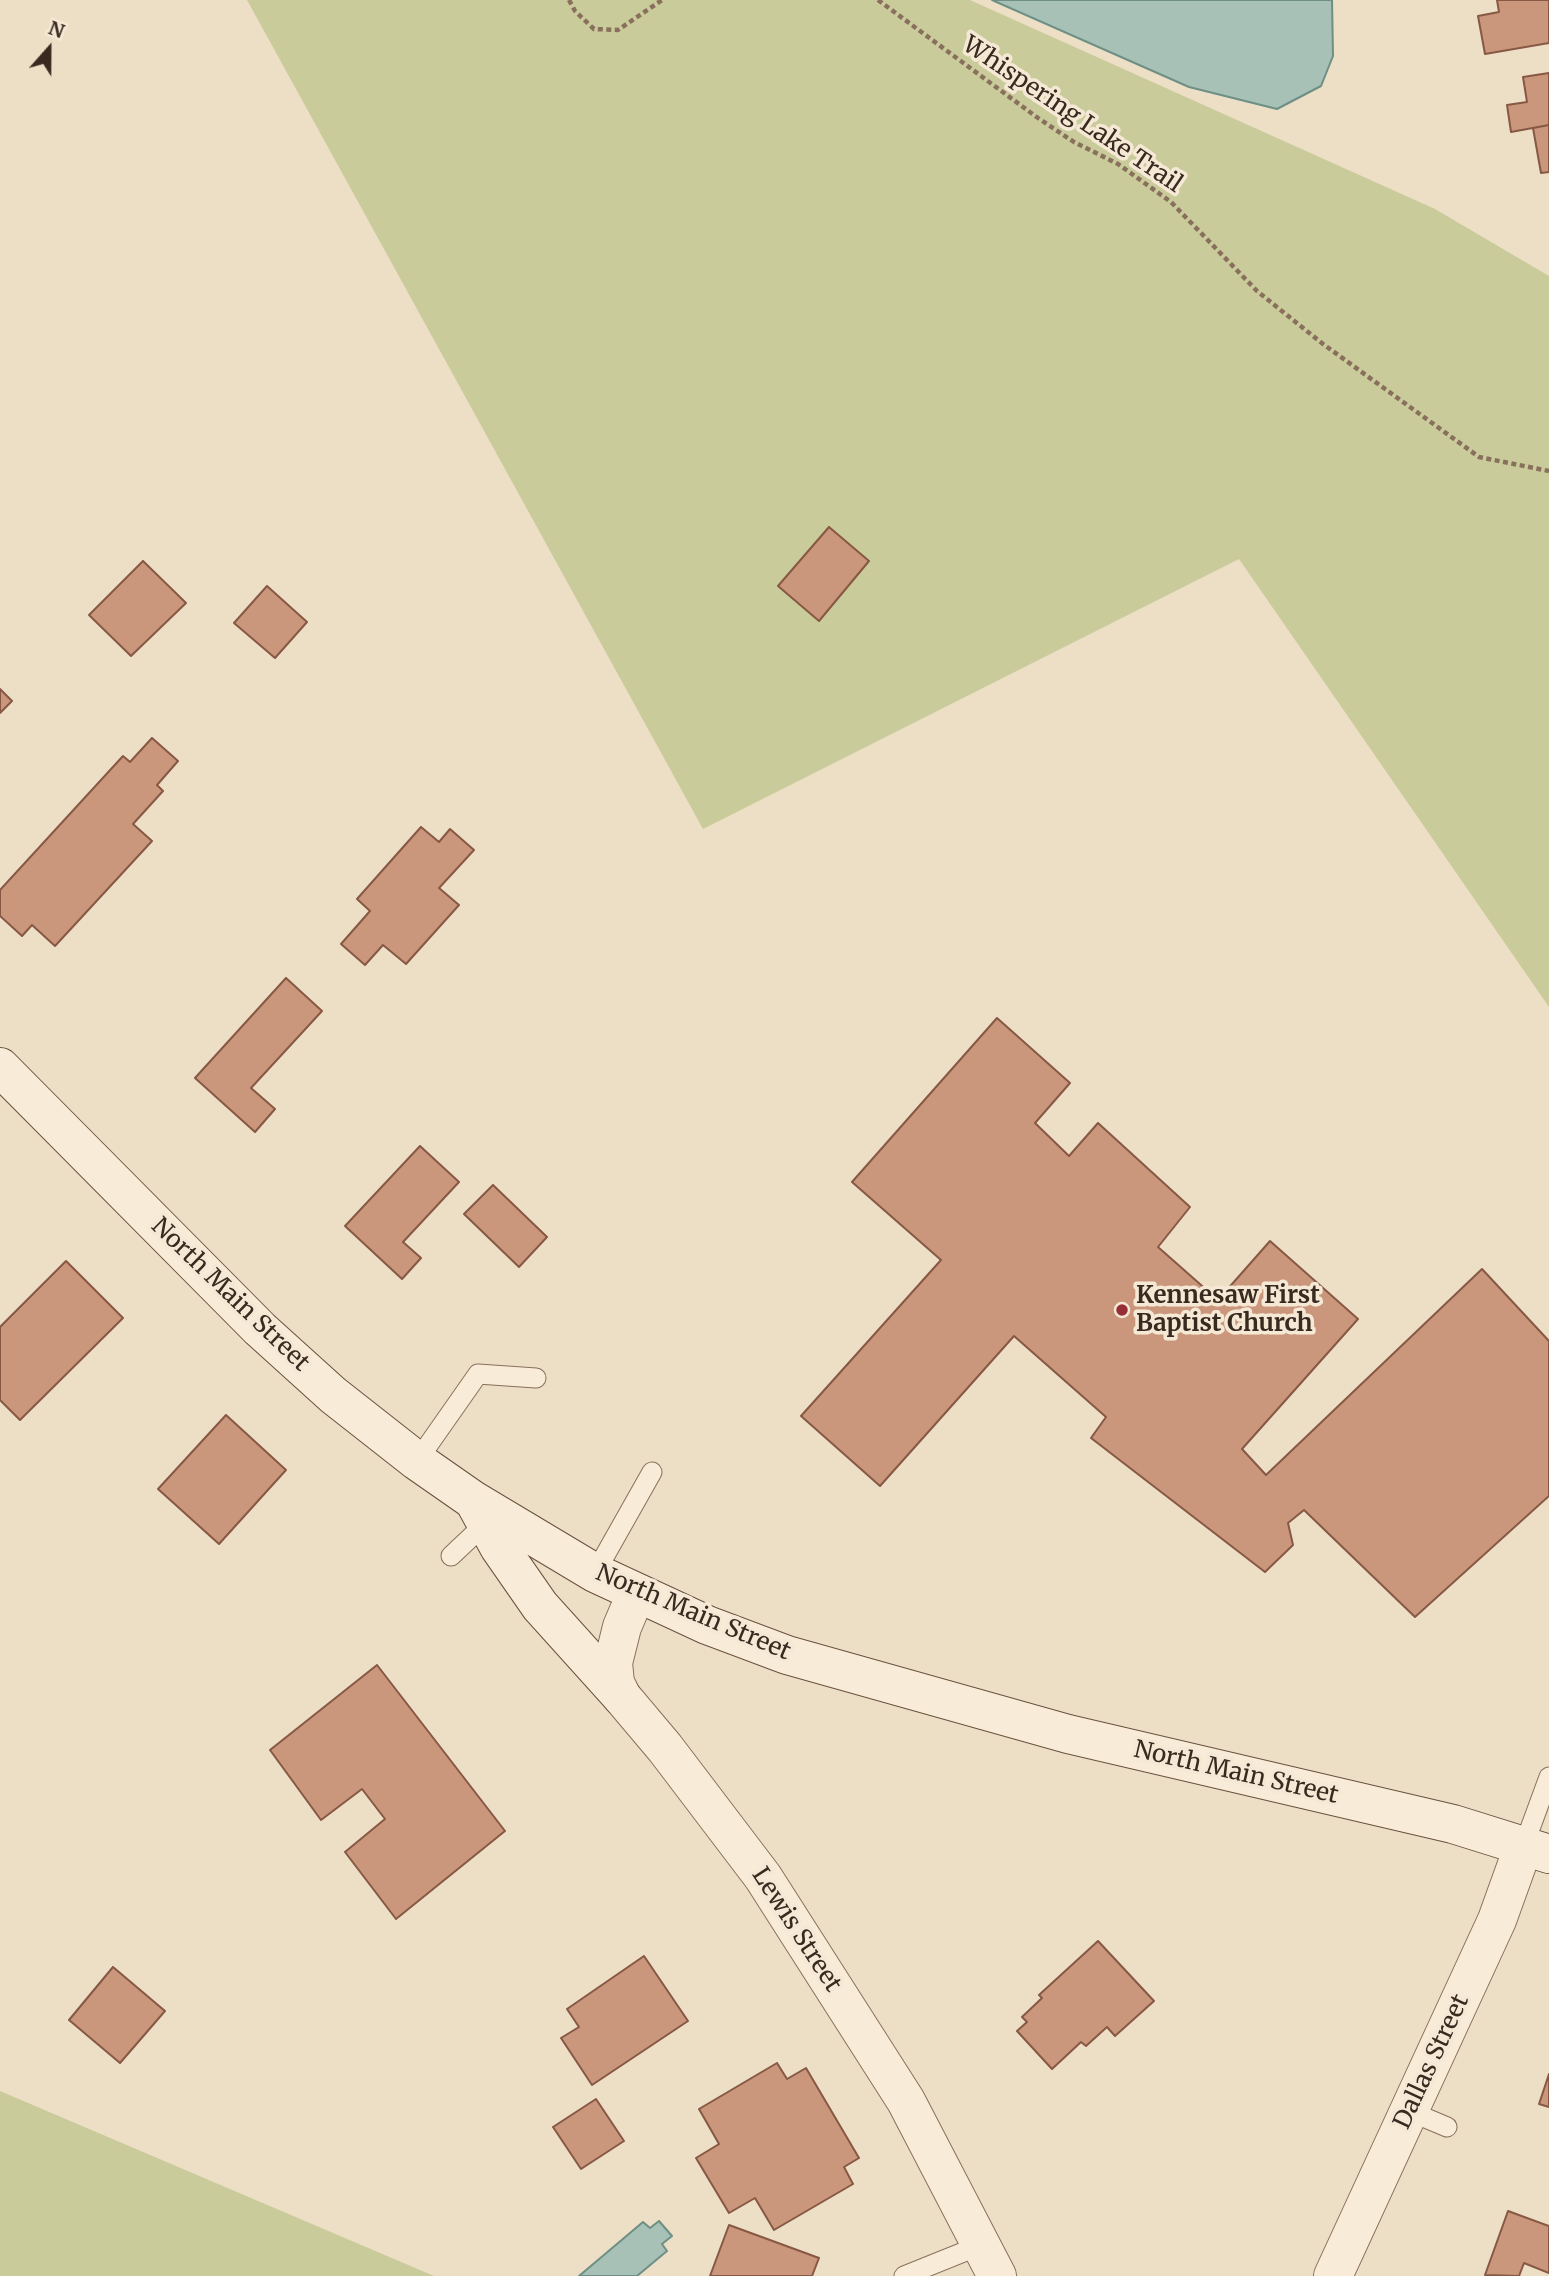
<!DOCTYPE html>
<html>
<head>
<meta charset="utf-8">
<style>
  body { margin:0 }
  #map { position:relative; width:1549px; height:2276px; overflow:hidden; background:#eddec6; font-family:Merriweather,serif }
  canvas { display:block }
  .north { position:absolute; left:14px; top:14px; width:70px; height:70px; -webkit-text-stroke:5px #f5e9d6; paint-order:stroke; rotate:21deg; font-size:19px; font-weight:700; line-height:28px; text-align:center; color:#392a20 }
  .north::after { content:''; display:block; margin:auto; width:24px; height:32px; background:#392a20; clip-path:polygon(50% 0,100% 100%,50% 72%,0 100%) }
</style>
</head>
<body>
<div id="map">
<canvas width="1549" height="2276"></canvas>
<div class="north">N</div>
</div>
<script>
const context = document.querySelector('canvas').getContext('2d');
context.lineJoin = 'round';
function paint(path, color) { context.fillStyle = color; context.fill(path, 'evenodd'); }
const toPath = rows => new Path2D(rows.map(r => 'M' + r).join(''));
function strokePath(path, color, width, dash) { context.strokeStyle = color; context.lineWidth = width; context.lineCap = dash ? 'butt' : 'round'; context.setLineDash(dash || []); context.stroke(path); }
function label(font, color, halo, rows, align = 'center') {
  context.font = font + ' Merriweather,serif'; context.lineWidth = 7; context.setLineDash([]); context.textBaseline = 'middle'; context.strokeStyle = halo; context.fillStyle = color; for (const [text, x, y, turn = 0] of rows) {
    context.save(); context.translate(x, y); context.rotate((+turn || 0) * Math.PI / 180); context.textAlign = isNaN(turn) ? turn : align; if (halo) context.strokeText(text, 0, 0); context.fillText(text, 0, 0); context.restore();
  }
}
const green = toPath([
  [247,0,970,0,1435,209,1549,276,1549,1007,1239,559,703,829],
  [0,2091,434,2276,0,2276]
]);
const water = toPath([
  [992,0,1332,0,1333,56,1321,86,1277,109,1189,87,992,0],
  [659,2221,672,2236,662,2244,667,2251,637,2276,579,2276,643,2222,650,2228,659,2221]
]);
const building = toPath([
  [1497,0,1549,0,1549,43,1485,54,1478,16,1499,12,1497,0],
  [1549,73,1549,125,1511,132,1507,105,1527,102,1523,77,1549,73],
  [1549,125,1549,172,1541,173,1533,128,1549,125],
  [829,527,869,561,819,621,778,586,829,527],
  [143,561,186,603,131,656,89,615,143,561],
  [267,586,307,622,275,658,234,623,267,586],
  [0,689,12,701,0,713,0,689],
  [152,738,178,761,157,785,163,791,133,824,152,841,55,946,32,925,22,936,0,916,0,890,123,756,130,762,152,738],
  [421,827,439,842,450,829,474,850,439,888,459,905,406,964,383,945,365,965,341,944,370,911,357,899,421,827],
  [286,978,322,1011,251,1088,275,1109,255,1132,195,1078,286,978],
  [997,1018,1070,1083,1035,1123,1069,1156,1098,1123,1190,1207,1158,1247,1218,1300,1270,1241,1358,1319,1242,1449,1266,1475,1482,1269,1549,1341,1549,1496,1415,1617,1304,1510,1288,1523,1293,1545,1265,1572,1091,1438,1106,1417,1014,1336,880,1486,801,1416,941,1260,852,1182,997,1018],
  [420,1146,459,1182,403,1242,421,1258,402,1279,345,1226,420,1146],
  [493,1185,547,1237,519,1267,464,1214,493,1185],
  [66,1261,123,1318,20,1420,0,1400,0,1327,66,1261],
  [226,1415,286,1470,219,1544,158,1489,226,1415],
  [377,1665,505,1831,396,1919,345,1852,385,1819,362,1789,321,1820,270,1750,377,1665],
  [1098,1941,1154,2001,1115,2036,1107,2027,1086,2046,1081,2042,1052,2069,1017,2031,1027,2022,1022,2017,1042,1998,1039,1995,1098,1941],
  [644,1956,688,2021,592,2085,561,2038,579,2027,567,2009,644,1956],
  [113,1967,165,2011,120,2063,69,2020,113,1967],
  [777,2063,787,2079,806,2068,859,2158,844,2167,853,2184,774,2230,755,2198,729,2213,696,2158,719,2144,699,2109,777,2063],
  [1549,2074,1549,2107,1539,2104,1549,2074],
  [596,2099,624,2141,581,2169,553,2127,596,2099],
  [1508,2211,1549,2226,1549,2273,1524,2263,1519,2276,1485,2275,1508,2211],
  [729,2225,819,2258,812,2276,710,2276,729,2225]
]);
const path = toPath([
  [569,0,575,11,594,29,618,30,662,0],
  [878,0,1038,118,1074,142,1118,164,1171,202,1257,291,1323,344,1479,457,1549,471]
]);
const service = toPath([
  [417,1461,478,1374,536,1378],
  [451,1556,486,1523],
  [595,1573,652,1472],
  [1524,1845,1549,1777],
  [1409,2111,1447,2127],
  [904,2276,981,2245]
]);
const minor = toPath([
  [636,1594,622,1627,613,1663,615,1683,622,1697,665,1748,763,1877,906,2101,997,2276]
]);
const tertiary = toPath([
  [1333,2276,1497,1920,1524,1845]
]);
const secondary = toPath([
  [0,1067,260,1329,333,1395,417,1461,473,1500,595,1573,707,1625,787,1655,1068,1734,1453,1824,1549,1854],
  [474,1501,499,1547,540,1606,622,1697]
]);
const markers = [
  [1122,1310,7,"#962e37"]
];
const streetNames = [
  ["Whispering Lake Trail",1072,115,34],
  ["North Main Street",230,1295,44],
  ["North Main Street",693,1613,23],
  ["North Main Street",1236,1773,13],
  ["Lewis Street",796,1930,57],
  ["Dallas Street",1432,2062,-65]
];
const poiNames = [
  ["Kennesaw First",1136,1296],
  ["Baptist Church",1136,1324]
];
paint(green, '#cacb9a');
paint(water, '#a7c1b7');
strokePath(water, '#6e8f84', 2);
paint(building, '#ca977d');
strokePath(building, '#875843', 2);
strokePath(service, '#88705c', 21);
strokePath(minor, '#88705c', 40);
strokePath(tertiary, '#88705c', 40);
strokePath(secondary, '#6a513f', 40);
strokePath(path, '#88705c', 4.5, [5, 3.5]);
strokePath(service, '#f8ecd9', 19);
strokePath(minor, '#f8ecd9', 38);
strokePath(tertiary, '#f8ecd9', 38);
strokePath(secondary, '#f8ecd9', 38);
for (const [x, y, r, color] of markers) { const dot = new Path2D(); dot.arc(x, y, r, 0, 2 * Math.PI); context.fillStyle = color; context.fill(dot); strokePath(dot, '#f5e9d6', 2.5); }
label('24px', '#392a20', '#f5e9d6', streetNames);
label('bold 24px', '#392a20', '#f5e9d6', poiNames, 'left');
</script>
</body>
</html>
